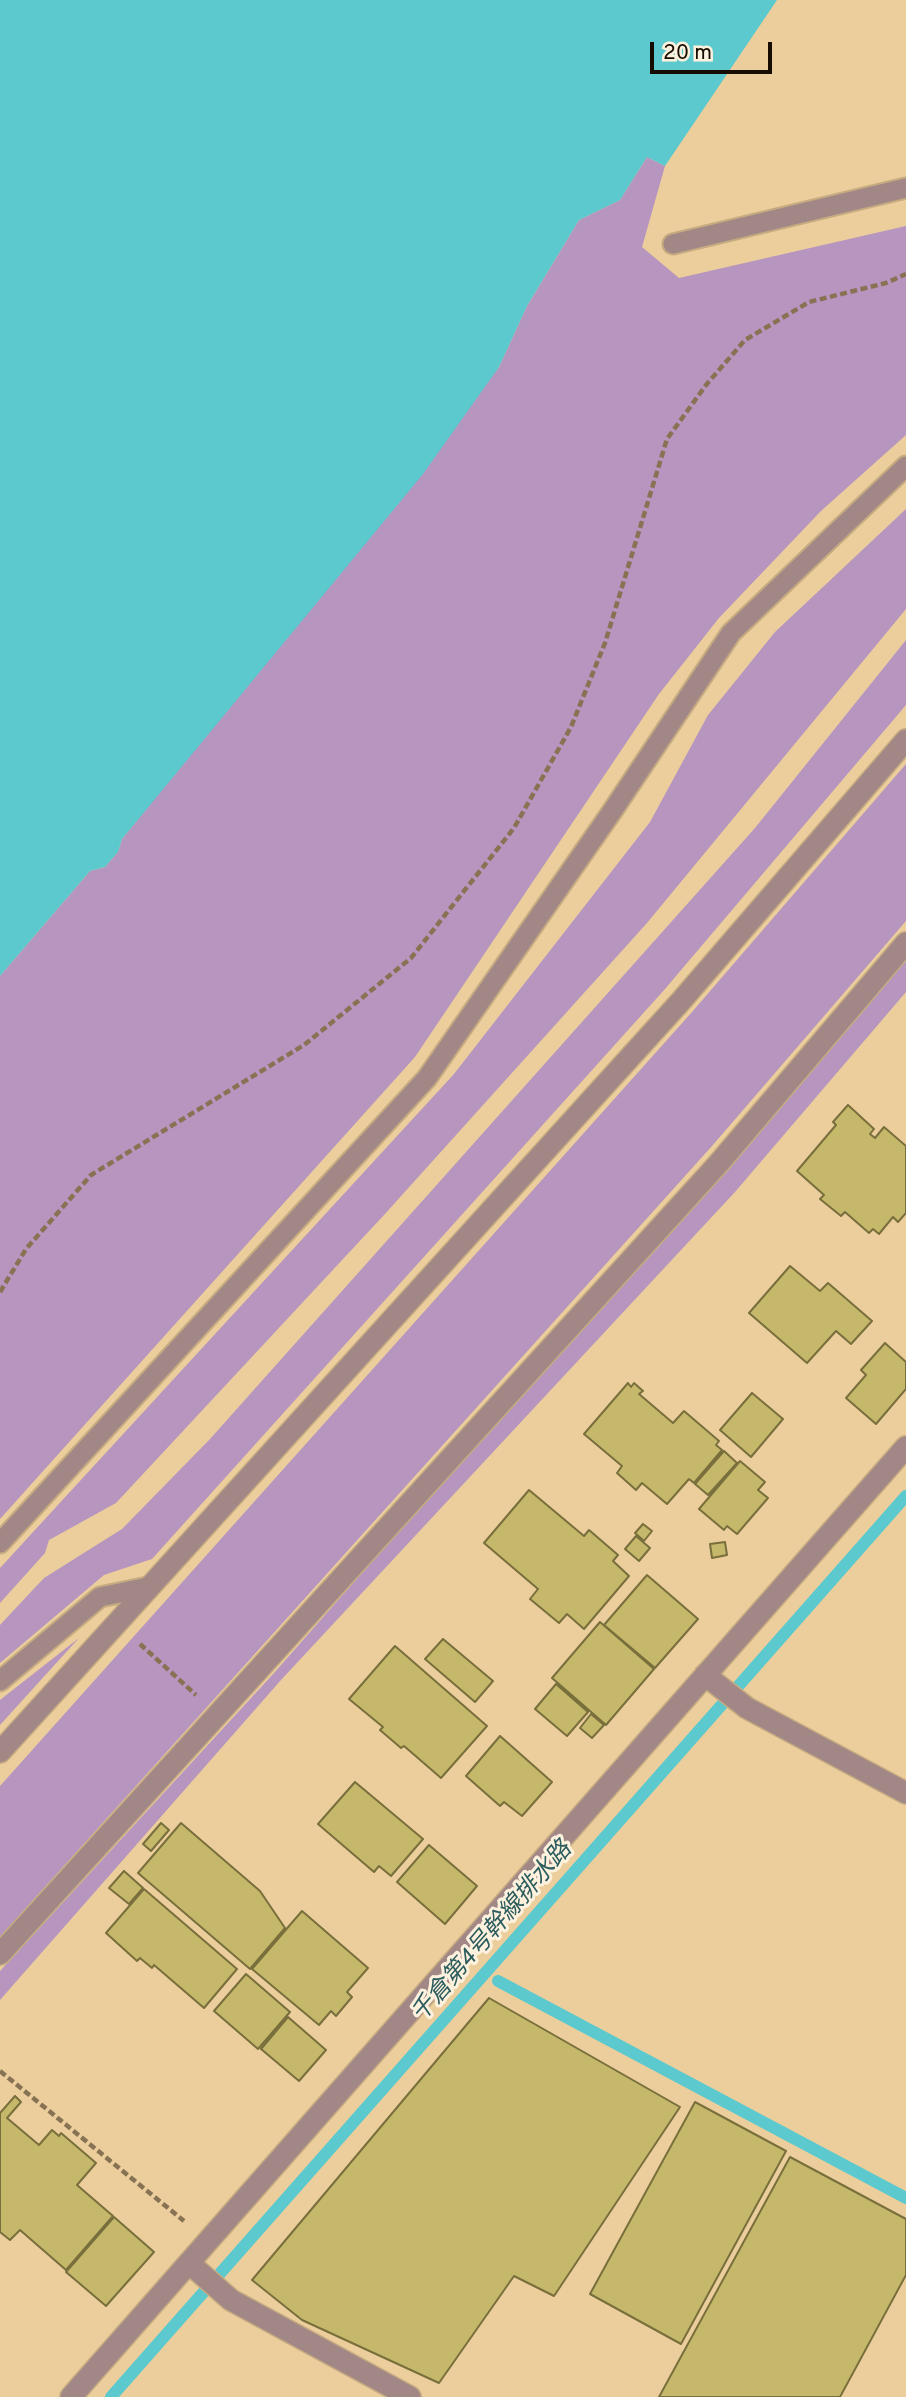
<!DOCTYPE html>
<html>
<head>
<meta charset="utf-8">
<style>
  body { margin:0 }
  #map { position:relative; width:906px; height:2397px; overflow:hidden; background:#ecce9d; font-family:Overpass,sans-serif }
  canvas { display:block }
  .scale { position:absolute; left:650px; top:42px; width:122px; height:32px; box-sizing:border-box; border:4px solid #170c00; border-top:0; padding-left:9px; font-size:21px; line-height:24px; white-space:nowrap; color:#170c00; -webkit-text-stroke:5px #fef2de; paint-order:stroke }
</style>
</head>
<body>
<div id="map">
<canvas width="906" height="2397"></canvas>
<div class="scale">20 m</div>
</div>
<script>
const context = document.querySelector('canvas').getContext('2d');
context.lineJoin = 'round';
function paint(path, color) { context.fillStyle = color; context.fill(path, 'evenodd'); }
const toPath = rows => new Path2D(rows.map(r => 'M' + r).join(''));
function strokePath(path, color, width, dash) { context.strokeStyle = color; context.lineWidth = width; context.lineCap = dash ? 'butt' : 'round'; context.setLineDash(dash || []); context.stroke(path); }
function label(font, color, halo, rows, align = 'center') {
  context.font = font + ' Overpass,"Noto Sans JP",sans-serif'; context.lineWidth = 6; context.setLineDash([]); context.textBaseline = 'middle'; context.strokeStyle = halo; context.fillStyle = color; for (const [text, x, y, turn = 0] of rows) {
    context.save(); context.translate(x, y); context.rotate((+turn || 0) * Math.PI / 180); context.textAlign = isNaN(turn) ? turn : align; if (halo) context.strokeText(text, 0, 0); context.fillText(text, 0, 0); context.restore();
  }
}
const green = toPath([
  [647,157,665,166,642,247,679,278,906,226,906,435,821,511,719,618,659,694,415,1057,0,1519,0,976,90,871,105,867,118,852,122,839,499,367,527,306,579,220,620,200],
  [906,509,906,609,647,923,384,1215,116,1503,49,1540,45,1553,0,1603,0,1568,454,1074,650,822,708,715,775,632],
  [906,640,906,705,665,989,152,1559,104,1575,0,1663,0,1625,44,1578,122,1529,210,1439,755,828],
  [906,764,906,921,712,1146,0,1937,0,1786,692,1012],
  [906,954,906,992,735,1192,281,1680,0,2000,0,1971,274,1673],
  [79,1638,0,1725,0,1700]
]);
const water = toPath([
  [0,0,777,0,665,166,647,157,620,200,579,220,527,306,499,367,423,474,122,839,118,852,105,867,90,871,0,976]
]);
const stream = toPath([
  [498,1981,906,2198],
  [111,2397,906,1496]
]);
const building = toPath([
  [848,1105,874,1129,870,1134,875,1138,884,1127,906,1146,906,1213,898,1222,893,1217,879,1234,873,1229,869,1233,845,1212,841,1216,820,1199,824,1195,797,1171,836,1125,833,1122,848,1105],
  [790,1266,820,1291,828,1283,872,1321,851,1344,836,1331,807,1363,749,1313,790,1266],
  [885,1343,906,1362,906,1389,876,1424,846,1398,866,1375,861,1370,885,1343],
  [628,1383,631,1387,634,1383,643,1391,639,1394,673,1423,684,1411,719,1441,716,1445,722,1450,694,1483,689,1479,667,1504,642,1483,636,1490,617,1473,622,1466,584,1434,628,1383],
  [752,1393,783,1419,751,1457,720,1430,752,1393],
  [724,1451,737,1463,708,1495,695,1484,724,1451],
  [740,1461,765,1482,758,1490,768,1498,737,1534,727,1526,724,1530,699,1509,740,1461],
  [529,1490,584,1536,589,1530,618,1555,613,1561,629,1576,584,1629,567,1614,559,1623,530,1599,538,1589,484,1543,529,1490],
  [643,1524,652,1531,644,1541,635,1533,643,1524],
  [636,1536,650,1548,639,1561,625,1549,636,1536],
  [725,1542,727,1555,712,1558,710,1544,725,1542],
  [647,1575,698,1619,655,1668,604,1625,647,1575],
  [600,1622,654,1669,606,1725,552,1678,600,1622],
  [443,1639,493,1681,475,1702,425,1659,443,1639],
  [395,1646,487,1726,441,1778,404,1746,401,1748,380,1730,383,1727,349,1699,395,1646],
  [556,1684,588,1712,567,1736,535,1709,556,1684],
  [591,1714,604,1725,592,1738,580,1728,591,1714],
  [500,1736,552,1782,522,1816,504,1802,500,1806,466,1776,500,1736],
  [355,1782,423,1839,391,1876,379,1866,374,1872,318,1824,355,1782],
  [161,1823,169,1830,151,1851,143,1844,161,1823],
  [181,1823,260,1891,285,1928,250,1969,138,1873,181,1823],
  [429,1845,477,1886,445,1924,397,1882,429,1845],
  [124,1871,143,1888,129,1904,109,1888,124,1871],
  [144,1889,237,1969,204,2008,154,1965,152,1968,140,1958,137,1961,106,1933,144,1889],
  [302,1911,368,1968,347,1992,352,1997,336,2016,331,2011,319,2025,252,1969,302,1911],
  [246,1974,290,2012,258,2049,214,2011,246,1974],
  [489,1998,680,2107,554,2296,514,2276,439,2383,302,2320,252,2280,489,1998],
  [288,2017,326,2050,299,2081,261,2049,288,2017],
  [15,2096,21,2102,7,2118,39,2145,52,2130,59,2136,61,2133,96,2163,77,2185,113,2216,66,2270,20,2230,10,2240,0,2232,0,2113,15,2096],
  [695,2102,786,2151,681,2344,590,2294,695,2102],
  [790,2157,906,2219,906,2275,840,2397,659,2397,790,2157],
  [114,2217,154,2252,106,2306,66,2272,114,2217]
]);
const path = toPath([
  [0,1292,26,1249,91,1175,304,1045,411,958,514,828,571,727,605,643,667,439,706,385,745,340,809,302,886,283,906,274],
  [140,1644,196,1695],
  [0,2071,184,2221]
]);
const lane = toPath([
  [673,244,906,188],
  [0,1543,427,1078,613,810,731,633,906,466],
  [0,1681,100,1597,148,1587]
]);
const street = toPath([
  [705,1675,747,1708,906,1793],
  [0,1752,681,1001,906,740],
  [0,1954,719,1163,906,943],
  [189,2263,231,2300,410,2397],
  [71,2397,906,1447]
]);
const waterNames = [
  ["千倉第4号幹線排水路",493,1933,-49]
];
paint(green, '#b695bf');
paint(water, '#5bc9cd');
strokePath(stream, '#5bc9cd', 12);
paint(building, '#c6b86a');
strokePath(building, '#786f3c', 2);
strokePath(lane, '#c6ab81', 23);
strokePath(street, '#c6ab81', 24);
strokePath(path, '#877253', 4.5, [7, 3.5]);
strokePath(lane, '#a28787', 19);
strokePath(street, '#a28787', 21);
label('italic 24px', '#2c5c5e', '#fef2de', waterNames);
</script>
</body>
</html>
